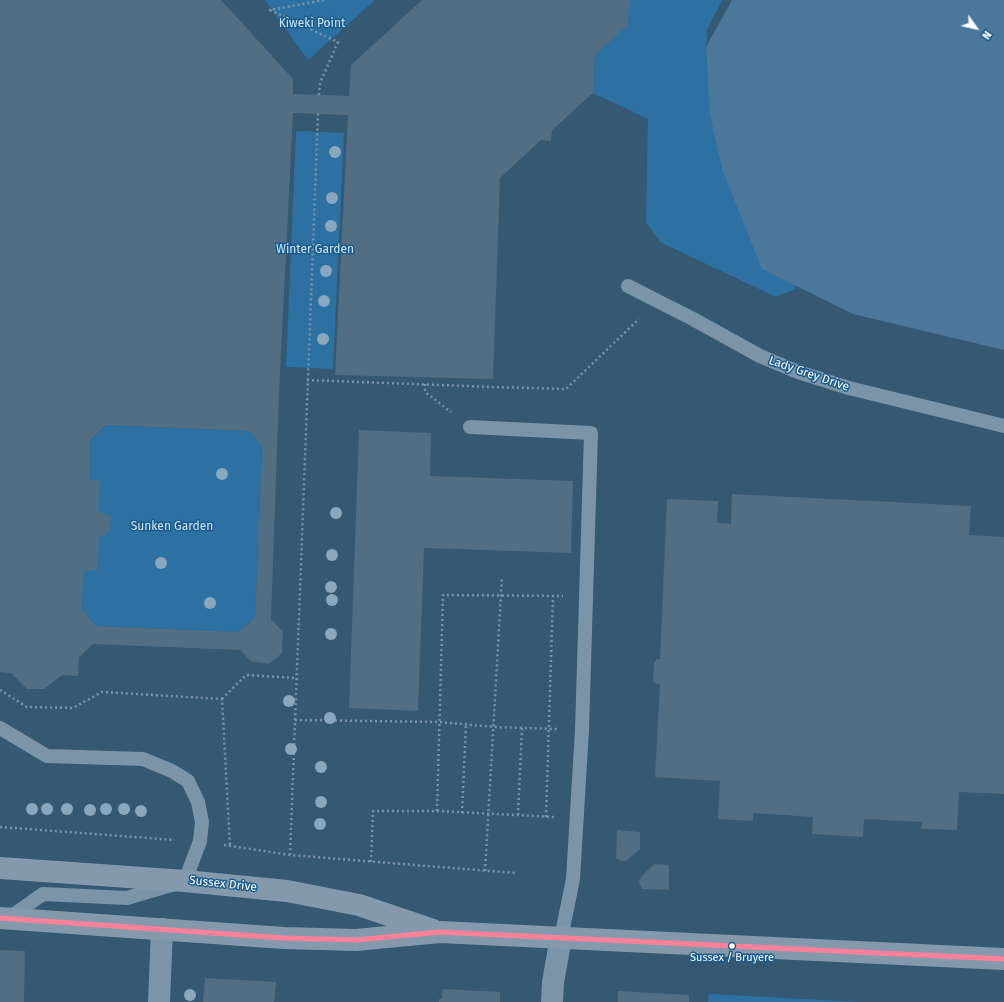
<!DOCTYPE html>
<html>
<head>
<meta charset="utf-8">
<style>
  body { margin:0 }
  #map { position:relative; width:1004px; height:1002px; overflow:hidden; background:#355873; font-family:"Fira Sans",sans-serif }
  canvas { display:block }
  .north { position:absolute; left:956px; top:8px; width:40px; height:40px; -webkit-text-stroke:3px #1b5c8d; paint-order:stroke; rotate:124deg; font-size:11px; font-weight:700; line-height:16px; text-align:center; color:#fff }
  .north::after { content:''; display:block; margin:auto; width:14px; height:18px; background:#fff; clip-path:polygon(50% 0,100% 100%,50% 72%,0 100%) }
</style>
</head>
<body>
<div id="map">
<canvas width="1004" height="1002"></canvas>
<div class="north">N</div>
</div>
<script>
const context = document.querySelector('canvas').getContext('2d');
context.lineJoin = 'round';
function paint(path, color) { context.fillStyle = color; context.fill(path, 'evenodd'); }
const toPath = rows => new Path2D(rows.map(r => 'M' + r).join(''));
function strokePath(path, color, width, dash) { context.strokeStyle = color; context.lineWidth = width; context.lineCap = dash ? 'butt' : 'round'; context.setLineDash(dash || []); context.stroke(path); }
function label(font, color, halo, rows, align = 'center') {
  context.font = font + ' "Fira Sans",sans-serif'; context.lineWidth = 3; context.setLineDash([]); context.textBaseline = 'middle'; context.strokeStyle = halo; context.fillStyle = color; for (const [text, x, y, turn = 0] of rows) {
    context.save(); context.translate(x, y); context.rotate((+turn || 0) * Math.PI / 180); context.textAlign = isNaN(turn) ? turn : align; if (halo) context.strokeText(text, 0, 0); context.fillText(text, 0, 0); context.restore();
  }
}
const green = toPath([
  [265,0,375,0,308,60],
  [629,0,722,0,707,30,706,58,763,237,794,273,795,289,776,297,660,242,646,222,648,119,593,93,595,55],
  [296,131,344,133,333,369,286,367],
  [105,425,249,431,262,446,255,618,239,632,96,626,81,608,89,442],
  [709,994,860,1002,708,1002]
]);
const water = toPath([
  [732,0,1004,0,1004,350,853,314,762,269,722,169,710,114,706,47]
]);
const building = toPath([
  [0,0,221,0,293,79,293,94,349,96,351,65,422,0,629,0,628,25,595,55,593,93,552,130,551,141,541,140,500,178,493,379,335,375,348,115,293,113,279,393,271,619,283,632,282,653,269,664,251,661,240,650,93,644,79,657,78,676,62,675,44,689,27,689,11,673,0,672],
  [105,425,249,431,262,446,255,618,239,632,96,626,81,608,84,571,97,570,99,538,110,531,111,517,98,511,100,479,89,480,89,442],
  [359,430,431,433,430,476,573,481,571,553,424,548,418,711,349,708],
  [732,494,971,506,969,535,1004,537,1004,794,959,792,957,830,921,829,922,822,864,819,863,837,812,834,813,817,753,813,753,821,718,819,720,781,655,777,660,684,655,684,656,682,653,682,654,663,657,659,660,659,667,499,718,501,717,523,731,524],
  [617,830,640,832,640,849,626,861,621,861,616,858],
  [654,864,669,865,669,890,642,889,639,882,641,877],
  [0,950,25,951,24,1002,0,1002],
  [205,978,276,982,274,1002,203,1002],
  [443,989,500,992,500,1002,439,1002,439,999,442,999],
  [618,991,689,995,689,1002,618,1002]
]);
const path = toPath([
  [319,95,320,83,338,42,270,10,324,0],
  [307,380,493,387,566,389,639,319],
  [425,384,425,392,451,412],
  [0,690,27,707,73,708,102,692,222,699,230,846],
  [222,699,246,675,296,678],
  [295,720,440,722,494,727,558,729],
  [437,811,443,595,563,596],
  [462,813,466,724],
  [518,815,522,728],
  [546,817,553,596],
  [0,827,175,840],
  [224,845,290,855,515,873],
  [290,855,318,113],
  [371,862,373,811,437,811,554,817],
  [485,871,502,577]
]);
const service = toPath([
  [628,286,693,319,760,356,798,372,849,388,1004,426],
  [470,427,591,433,582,730,573,879,561,938],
  [0,728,47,756,143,759,172,771,188,781,198,802,202,822,200,841,185,881,127,898,43,894,9,918]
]);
const minor = toPath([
  [159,1002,162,929],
  [552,1002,553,982,561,938]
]);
const secondary = toPath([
  [0,868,185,881,287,891,359,905,433,930],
  [0,918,284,938,356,940,440,932,1004,959]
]);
const bus1 = toPath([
  [0,918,284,938,356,940,440,932,1004,959]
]);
const trees = [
  [335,152],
  [332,198],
  [331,226],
  [326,271],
  [324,301],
  [323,339],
  [222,474],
  [336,513],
  [332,555],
  [161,563],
  [331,587],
  [332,600],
  [210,603],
  [331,634],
  [289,701],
  [330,718],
  [291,749],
  [321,767],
  [321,802],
  [32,809],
  [47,809],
  [67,809],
  [106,809],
  [124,809],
  [90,810],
  [141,811],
  [320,824],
  [190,995]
];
const markers = [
  [732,946,3.5,"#fff"]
];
const busNames = [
  ["Sussex / Bruyere",732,958]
];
const parkNames = [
  ["Kìwekì Point",312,24],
  ["Winter Garden",315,250],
  ["Sunken Garden",172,527]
];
const streetNames = [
  ["Lady Grey Drive",809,374,19],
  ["Sussex Drive",223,884,6]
];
paint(green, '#2c71a2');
paint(water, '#4b789a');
paint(building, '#526e83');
strokePath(path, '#7c94a7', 2.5, [2, 3]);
strokePath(service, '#7c94a7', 14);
strokePath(minor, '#7c94a7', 22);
strokePath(secondary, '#849aac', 22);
strokePath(bus1, '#ff8098', 5);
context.fillStyle = '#89a7bd';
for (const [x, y] of trees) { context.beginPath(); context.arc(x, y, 6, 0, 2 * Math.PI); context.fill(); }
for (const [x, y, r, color] of markers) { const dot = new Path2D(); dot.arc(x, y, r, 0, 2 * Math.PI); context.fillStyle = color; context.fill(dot); strokePath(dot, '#1b5c8d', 1.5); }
label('11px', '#fff', '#1b5c8d', busNames);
label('12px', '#cde7fa', '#1b5c8d', parkNames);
label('12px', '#fff', '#1b5c8d', streetNames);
</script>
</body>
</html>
